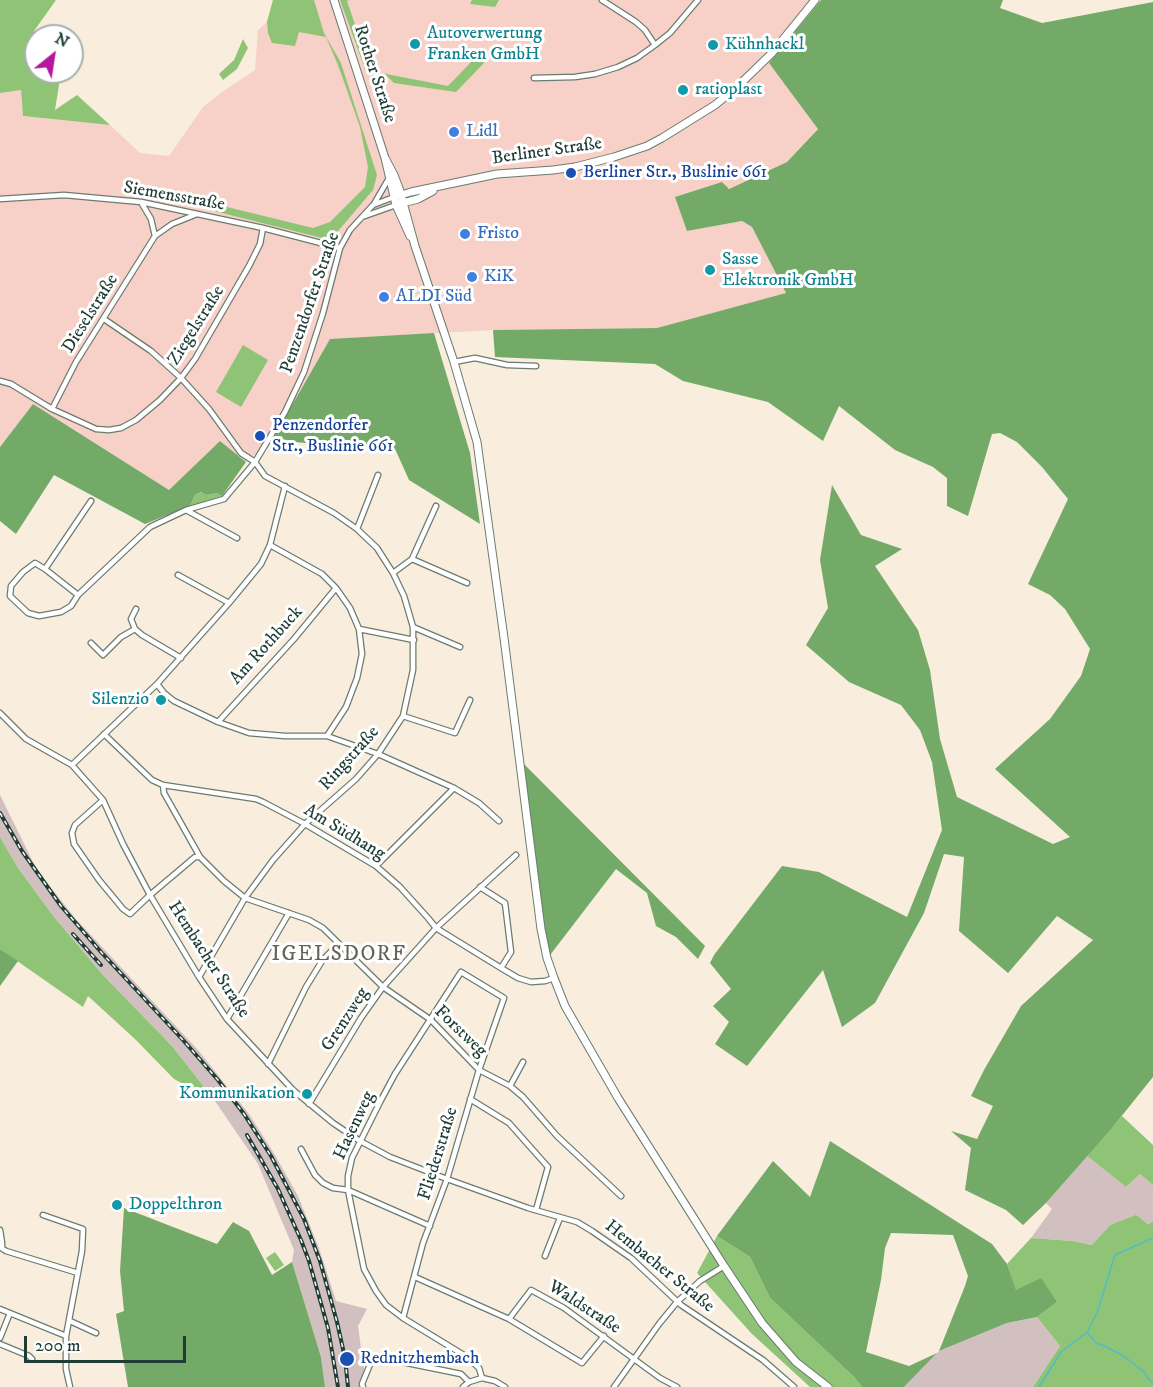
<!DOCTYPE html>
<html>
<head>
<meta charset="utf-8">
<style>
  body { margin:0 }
  #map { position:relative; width:1153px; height:1387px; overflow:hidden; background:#f9edde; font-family:"IM FELL DW Pica",serif }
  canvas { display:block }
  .north { position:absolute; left:24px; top:24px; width:60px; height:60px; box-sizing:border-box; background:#fff; border:2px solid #a5b1ae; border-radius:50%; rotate:30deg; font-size:16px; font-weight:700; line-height:24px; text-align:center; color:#1f3d34 }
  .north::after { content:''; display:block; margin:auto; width:21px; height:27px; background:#b5179e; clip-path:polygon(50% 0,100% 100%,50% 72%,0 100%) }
  .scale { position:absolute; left:24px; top:1336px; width:162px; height:27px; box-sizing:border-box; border:3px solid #1f3d34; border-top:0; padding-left:8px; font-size:18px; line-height:21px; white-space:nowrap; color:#1f3d34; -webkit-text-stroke:4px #fff; paint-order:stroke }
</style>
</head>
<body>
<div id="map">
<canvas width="1153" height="1387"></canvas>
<div class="north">N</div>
<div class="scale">200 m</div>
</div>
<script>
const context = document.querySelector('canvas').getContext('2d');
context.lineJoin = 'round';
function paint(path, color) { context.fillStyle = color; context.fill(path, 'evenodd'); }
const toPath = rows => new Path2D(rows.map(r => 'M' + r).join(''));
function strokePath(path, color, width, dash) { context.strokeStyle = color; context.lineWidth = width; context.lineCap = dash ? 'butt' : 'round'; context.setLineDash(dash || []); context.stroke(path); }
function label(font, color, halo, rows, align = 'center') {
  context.font = font + ' "IM FELL DW Pica",serif'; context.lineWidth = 6; context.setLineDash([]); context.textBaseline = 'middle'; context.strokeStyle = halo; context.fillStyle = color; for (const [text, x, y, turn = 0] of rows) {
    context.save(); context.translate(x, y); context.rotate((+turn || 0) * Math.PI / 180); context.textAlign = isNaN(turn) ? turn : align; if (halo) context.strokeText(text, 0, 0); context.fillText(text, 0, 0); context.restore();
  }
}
const built = toPath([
  [273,0,821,0,769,63,820,126,787,162,728,189,687,231,742,221,752,227,786,293,657,328,493,330,330,339,272,440,246,462,220,441,169,490,33,404,0,447,0,93,21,90,23,116,110,125,140,153,169,156,203,107,225,90,255,70,258,30,267,22]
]);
const industrial = toPath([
  [0,795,37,870,75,918,198,1050,249,1114,275,1155,298,1196,319,1248,336,1301,367,1309,358,1326,364,1370,360,1381,361,1387,325,1387,321,1357,292,1262,294,1250,258,1164,215,1101,172,1046,102,974,54,917,18,868,0,837],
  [1087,1156,1126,1187,1140,1174,1153,1185,1153,1222,1149,1224,1136,1216,1110,1225,1092,1245,1073,1241,1031,1238,1052,1209,1046,1203],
  [1037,1317,1060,1346,1033,1387,904,1387,939,1351,1007,1323]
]);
const green = toPath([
  [0,0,56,0,34,31,37,36,36,36,36,72,61,72,55,110,77,95,110,125,23,116,21,90,0,93],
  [273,0,314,0,324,33,341,63,377,175,373,190,333,237,322,238,190,205,157,198,157,195,223,206,313,228,330,222,365,187,368,167,360,127,338,65,326,37,299,32,295,46,272,43,268,33,267,22],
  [340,0,349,0,347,1,371,71,448,86,476,57,482,58,484,63,456,92,394,83,388,77,384,75,366,72],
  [472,0,499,0,495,7,470,4],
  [243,39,248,48,237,69,223,80,219,74,234,60],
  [243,345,268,360,241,407,216,392],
  [202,492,207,495,217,493,222,496,190,506,195,495],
  [0,837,18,868,54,917,102,974,172,1046,215,1101,174,1079,136,1040,88,996,83,1007,0,949],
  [1122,1116,1153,1145,1153,1185,1140,1174,1126,1187,1087,1156],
  [1136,1215,1148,1224,1153,1222,1153,1387,1033,1387,1060,1346,1037,1317,1057,1302,1016,1291,1007,1264,1031,1238,1073,1241,1092,1245,1110,1225],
  [717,1236,750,1257,770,1298,854,1377,862,1387,810,1387,752,1334,697,1273],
  [275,1252,284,1265,275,1271,266,1258]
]);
const forest = toPath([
  [821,0,1003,0,1000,8,1042,23,1153,2,1153,1077,1112,1128,1046,1203,1023,1225,1006,1210,965,1190,971,1148,951,1131,977,1139,993,1106,971,1096,984,1070,1021,1006,1093,940,1057,916,1008,973,959,931,964,857,944,854,924,913,875,1003,842,1027,823,970,747,1066,715,1044,729,1022,713,1006,731,989,710,963,714,955,782,866,819,872,907,917,942,830,932,762,920,730,901,705,849,682,806,645,828,608,820,560,832,485,861,535,902,549,875,566,918,630,930,670,940,739,957,797,1053,844,1070,837,995,769,1050,719,1081,676,1090,649,1065,609,1050,595,1028,584,1068,499,1042,467,1017,442,1000,433,992,434,968,516,947,506,947,478,933,467,895,450,839,406,823,441,768,402,683,381,655,364,495,357,493,330,657,328,786,293,752,227,742,221,687,231,675,197,722,182,729,189,787,162,818,129,769,63],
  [434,333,470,453,480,524,409,480,396,451,272,440,330,339],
  [33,404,169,490,220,441,246,462,222,496,217,493,207,495,201,492,195,495,190,506,145,524,54,475,16,534,0,521,0,447],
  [523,763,705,946,698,959,676,937,656,926,647,893,616,869,547,959],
  [0,949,18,961,0,986],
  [830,1141,992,1244,1007,1264,1016,1290,1041,1278,1057,1302,1037,1317,1007,1323,939,1351,965,1286,968,1276,953,1235,891,1233,885,1248,881,1280,866,1352,909,1366,937,1353,904,1387,862,1387,854,1377,770,1298,750,1257,717,1236,773,1161,810,1197],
  [124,1208,217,1244,233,1222,249,1231,272,1275,292,1262,321,1357,325,1387,128,1387,116,1314,124,1311,120,1271]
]);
const stream = toPath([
  [1088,1330,1097,1313,1115,1255,1153,1238],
  [1039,1387,1061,1352,1087,1332,1096,1343,1107,1347,1125,1357,1144,1372,1150,1381,1153,1383]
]);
const minor = toPath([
  [602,0,636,22,645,30,655,45],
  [534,78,575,77,595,74,618,67,637,58,655,45,670,33,698,0],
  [0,199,64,195,141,202,263,228,340,248],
  [374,204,389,178],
  [362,217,396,205],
  [155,236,172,224,197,214],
  [104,319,151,351,181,378,209,409,241,453,255,462,265,476,334,513,357,529,377,548,393,573,404,596,413,627,413,670,403,716,378,754,356,779,305,824,273,860,245,898,199,977],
  [454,362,475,358,507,365,536,366],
  [0,381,11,384,52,409,96,429,109,430,121,428,136,420,160,400,181,378,195,359,249,266,260,244,263,228],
  [52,409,76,362,155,236,151,219,141,202],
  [186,510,237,538],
  [357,529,378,475],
  [270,545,322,574,336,588,350,608,359,629,362,654,357,678,346,707,327,736],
  [412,559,467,583],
  [45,569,91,501],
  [393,573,412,559,436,506],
  [178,575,229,603],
  [78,595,45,569,35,563,23,572,11,586,10,596,28,613,39,616,61,612,71,606,78,595,150,527,186,510,224,499,255,462,285,412,304,372,323,313,340,248,350,230,373,205,394,197],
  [136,609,131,619,135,629,142,635,181,658],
  [413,627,460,647],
  [359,629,414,640],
  [91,643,103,655,121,637,135,629],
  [157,684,164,693,174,701,218,722,249,733,285,736,327,736,378,754,454,788,479,803,499,821],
  [0,713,26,739,72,765,157,684,229,603,261,564,270,545,285,486],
  [403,716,455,733,470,700],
  [218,722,294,639,336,588],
  [104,734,152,780,163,785,256,799,263,802,305,824,376,866,400,887,428,918,436,928,501,968,518,978,531,982,545,981,554,978],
  [72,765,103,800,123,844,150,895,199,977,227,1019,293,1090,333,1123,360,1141,390,1157,447,1179,528,1208,577,1222,592,1231,631,1258,681,1305,763,1360,794,1387],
  [163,785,164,793,200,857],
  [103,800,75,825,72,833,74,844,99,880,123,909,130,914,150,895,195,857,200,857,224,881,245,898,309,920,323,928,383,987,431,1020,479,1070,510,1086,523,1097,557,1136,621,1196],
  [376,866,454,788],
  [480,887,505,903,511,952,501,968],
  [227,1019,289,913],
  [268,1064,306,987,322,961,338,944],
  [510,1086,523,1062],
  [470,1099,509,1123,548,1167,536,1210],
  [309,1104,361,1018,383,987,436,928,516,855],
  [301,1149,315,1175,323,1183,333,1188,348,1190,430,1226],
  [43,1215,83,1229,82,1251,66,1336,66,1369,70,1387],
  [0,1230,2,1243,2,1248],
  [0,1247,6,1251,78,1273],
  [545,1256,560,1218],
  [415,1277,509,1319,531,1290,564,1308,660,1378,677,1387],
  [0,1309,66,1336],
  [403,1318,423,1243,447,1179,479,1070,504,998,461,972,395,1074,380,1102,352,1158,348,1176,348,1190,364,1269,376,1291,386,1305,403,1318,467,1357,479,1368,482,1378],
  [509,1319,582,1363,604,1336],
  [70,1321,96,1333],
  [0,1338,10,1313],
  [0,1344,29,1356,32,1359],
  [482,1378,495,1381,505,1387],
  [363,1387,362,1384,371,1362,379,1360,402,1362,461,1374,469,1382],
  [463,1387,469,1382,482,1378],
  [614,1387,659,1324,677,1302,700,1281,724,1266]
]);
const secondary = toPath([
  [334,0,385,158,396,205,410,236],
  [385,158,394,175,399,188,415,246,454,362,477,442,504,638,541,929,547,958,554,978,565,1006,618,1098,724,1266,762,1323,796,1362,828,1387],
  [394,197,411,192,497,174,553,170,575,167,614,157,647,146,662,138,715,105,737,87,772,53,815,0],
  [399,204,418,199,433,191]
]);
const rail = toPath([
  [0,813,22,851,61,906,101,952,183,1040,218,1080,244,1114,271,1156,304,1219,320,1261,337,1322,345,1358,348,1387],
  [73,934,101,965],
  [247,1135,278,1189,301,1240,309,1261,328,1328,338,1387]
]);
const markers = [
  [415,44,6,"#0f9aa8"],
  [713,45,6,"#0f9aa8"],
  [683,90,6,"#0f9aa8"],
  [454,132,6,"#3f7fe0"],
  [571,173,6,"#1a4fb4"],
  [465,234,6,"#3f7fe0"],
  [710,270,6,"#0f9aa8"],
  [472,277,6,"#3f7fe0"],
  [384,297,6,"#3f7fe0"],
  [260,436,6,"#1a4fb4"],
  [161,700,6,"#0f9aa8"],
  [307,1094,6,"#0f9aa8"],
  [117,1205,6,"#0f9aa8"],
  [347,1359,8,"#1a4fb4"]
];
const cultureNames = [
  ["Autoverwertung",427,34],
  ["Franken GmbH",427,55],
  ["Kühnhackl",725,45],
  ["ratioplast",695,90],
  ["Sasse",722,260],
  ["Elektronik GmbH",722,281],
  ["Silenzio",149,700,"right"],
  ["Kommunikation",295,1094,"right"],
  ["Doppelthron",129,1205]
];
const streetNames = [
  ["Rother Straße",374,74,72],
  ["Berliner Straße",547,152,-8],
  ["Siemensstraße",174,197,10],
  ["Penzendorfer Straße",311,303,-71],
  ["Dieselstraße",91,314,-58],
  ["Ziegelstraße",197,326,-58],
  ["Am Rothbuck",267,646,-48],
  ["Ringstraße",350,759,-48],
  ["Am Südhang",344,833,31],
  ["Hembacher Straße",208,960,57],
  ["Grenzweg",346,1020,-57],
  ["Forstweg",460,1032,44],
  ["Hasenweg",355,1126,-65],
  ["Fliederstraße",439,1154,-73],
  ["Hembacher Straße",659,1267,39],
  ["Waldstraße",584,1308,33]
];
const shopNames = [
  ["Lidl",466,132],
  ["Fristo",477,234],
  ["KiK",484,277],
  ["ALDI Süd",396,297]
];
const transitNames = [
  ["Berliner Str., Buslinie 661",583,173],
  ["Penzendorfer",272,426],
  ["Str., Buslinie 661",272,447],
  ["Rednitzhembach",360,1359]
];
const quarterNames = [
  ["IGELSDORF",339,956]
];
paint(built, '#f7d1c7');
paint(industrial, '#d2bfc0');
paint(green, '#8fc476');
paint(forest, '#73aa67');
strokePath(stream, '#4fbdc6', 1.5);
strokePath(minor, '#6b7b70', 7);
strokePath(secondary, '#6b7b70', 9);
strokePath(minor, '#fff', 4.5);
strokePath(secondary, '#fff', 7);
strokePath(rail, '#1f3d34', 4);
strokePath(rail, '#fff', 1.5, [4.5]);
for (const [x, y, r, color] of markers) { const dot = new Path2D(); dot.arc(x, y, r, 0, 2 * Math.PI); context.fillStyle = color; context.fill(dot); strokePath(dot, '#fff', 2); }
label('18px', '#0d838f', '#fff', cultureNames, 'left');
label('18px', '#1f3d34', '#fff', streetNames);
label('18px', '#366cbe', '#fff', shopNames, 'left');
label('18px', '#164399', '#fff', transitNames, 'left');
context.letterSpacing = '1.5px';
label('21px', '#64625a', '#fff', quarterNames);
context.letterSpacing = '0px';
</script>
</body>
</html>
